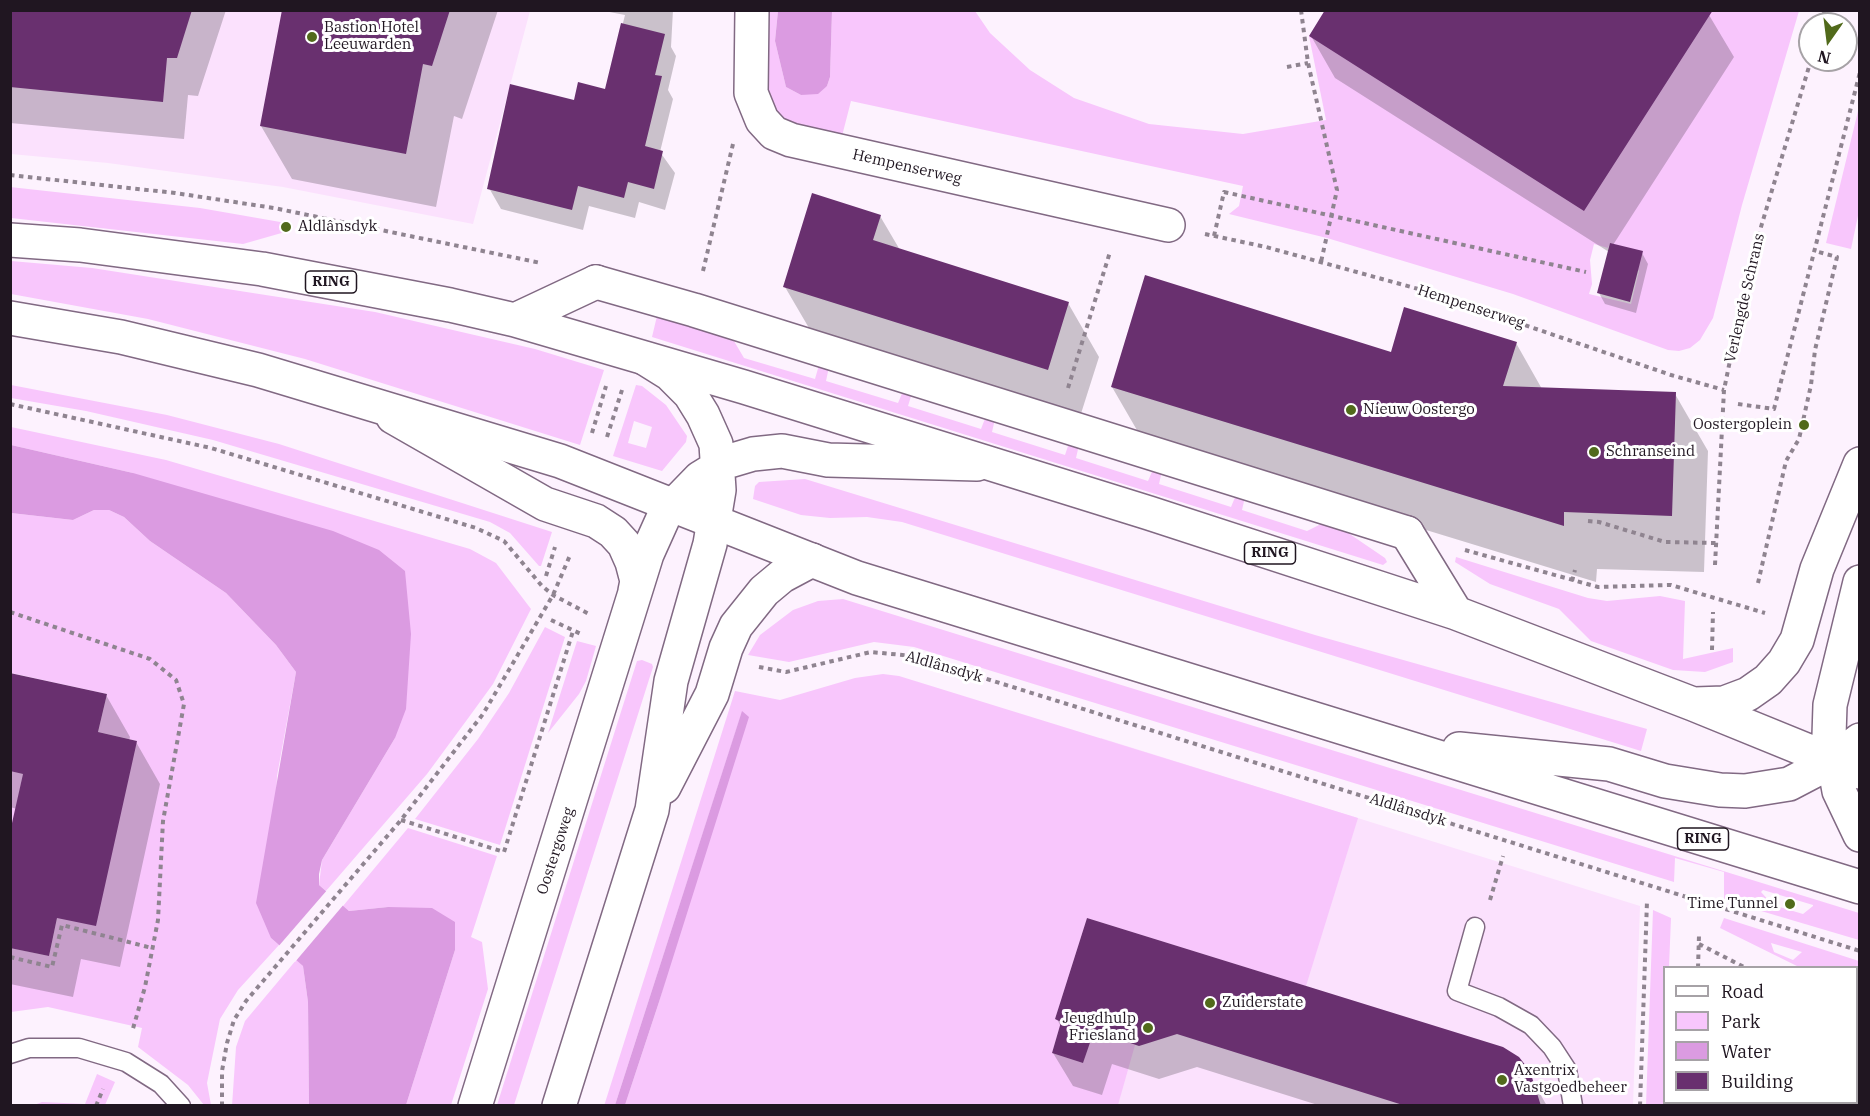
<!DOCTYPE html>
<html>
<head>
<meta charset="utf-8">
<style>
  body { margin:0 }
  #map { position:relative; width:1870px; height:1116px; overflow:hidden; background:#fdf2fe; font-family:"IBM Plex Serif",serif }
  canvas { display:block }
  .frame { position:absolute; inset:0; border:12px solid #201621; pointer-events:none }
  .legend { position:absolute; left:1663px; top:966px; width:195px; height:138px; box-sizing:border-box; background:#fff; border:2px solid #a6a2a6; margin:0; padding:8px 10px; list-style:none; font-size:18px; color:#201621 }
  .legend li { display:flex; align-items:center; gap:12px; height:30px }
  .legend b { width:30px; border:2px solid #a6a2a6 }
  .north { position:absolute; left:1798px; top:12px; width:60px; height:60px; box-sizing:border-box; background:#fff; border:2px solid #a6a2a6; border-radius:50%; rotate:194deg; font-size:16px; font-weight:700; line-height:24px; text-align:center; color:#201621 }
  .north::after { content:''; display:block; margin:auto; width:21px; height:27px; background:#516a1b; clip-path:polygon(50% 0,100% 100%,50% 72%,0 100%) }
</style>
</head>
<body>
<div id="map">
<canvas width="1870" height="1116"></canvas>
<div class="frame"></div>
<ul class="legend">
<li><b style="height:8px;background:#fff"></b>Road</li>
<li><b style="height:16px;background:#f8c6fc"></b>Park</li>
<li><b style="height:16px;background:#db9be1"></b>Water</li>
<li><b style="height:16px;background:#69306f"></b>Building</li>
</ul>
<div class="north">N</div>
</div>
<script>
const context = document.querySelector('canvas').getContext('2d');
context.lineJoin = 'round';
function paint(path, color) { context.fillStyle = color; context.fill(path, 'evenodd'); }
const toPath = rows => new Path2D(rows.map(r => 'M' + r).join(''));
function strokePath(path, color, width, dash) { context.strokeStyle = color; context.lineWidth = width; context.lineCap = dash ? 'butt' : 'round'; context.setLineDash(dash || []); context.stroke(path); }
function label(font, color, halo, rows, align = 'center') {
  context.font = font + ' "IBM Plex Serif",serif'; context.lineWidth = 6; context.setLineDash([]); context.textBaseline = 'middle'; context.strokeStyle = halo; context.fillStyle = color; for (const [text, x, y, turn = 0] of rows) {
    context.save(); context.translate(x, y); context.rotate((+turn || 0) * Math.PI / 180); context.textAlign = isNaN(turn) ? turn : align; if (halo) context.strokeText(text, 0, 0); context.fillText(text, 0, 0); context.restore();
  }
}
const built = toPath([
  [10,11,530,11,473,224,283,187,108,163,11,154],
  [1101,738,1640,906,1633,1105,987,1106]
]);
const green = toPath([
  [764,11,778,11,775,41,786,87,801,95,827,86,830,77,832,11,975,11,990,33,1030,70,1074,98,1149,124,1243,134,1326,120,1309,36,1706,11,1799,11,1742,205,1713,318,1700,340,1690,348,1679,351,1668,350,1513,294,1327,238,1229,214,1239,206,1243,186,851,101,842,136,796,129,774,116,761,76],
  [1610,243,1639,271,1631,304,1589,294,1592,284,1590,260,1594,244,1608,248],
  [1859,107,1859,211,1851,249,1826,243],
  [10,187,200,208,286,223,285,232,243,244,11,218],
  [11,261,92,268,375,312,535,349,604,370,580,445,305,359,148,319,11,294],
  [657,316,731,336,744,358,815,379,819,365,829,367,826,381,898,403,903,391,912,393,908,406,981,429,986,416,995,419,992,432,1065,455,1069,443,1079,445,1076,458,1148,481,1154,467,1162,471,1159,484,1231,507,1236,495,1245,497,1242,510,1307,531,1325,522,1332,522,1385,558,1387,562,1383,565,652,337],
  [11,385,167,415,279,444,552,532,541,566,539,566,510,533,490,522,213,440,86,411,11,398],
  [636,385,642,386,666,405,687,436,686,442,662,471,613,456],
  [634,421,652,427,646,448,628,443],
  [11,427,166,460,470,549,496,563,531,609,493,684,469,717,427,774,326,891,319,885,322,860,395,738,133,473,11,445],
  [805,479,1315,635,1647,729,1641,751,902,522,867,517,830,518,801,515,753,499,755,486,759,482],
  [94,510,109,510,124,517,150,541,226,593,276,645,296,672,277,776,271,938,279,945,238,990,220,1019,207,1083,211,1105,204,1105,188,1085,138,1047,142,1028,48,1007,11,1012,11,948,49,956,57,918,137,741,98,732,107,694,11,673,11,513,73,520],
  [1456,557,1588,598,1607,601,1660,596,1685,601,1683,659,1733,648,1733,662,1705,672,1673,670,1591,641,1559,609,1490,584,1455,562],
  [843,599,1859,913,1859,940,1724,900,1724,872,1675,858,1674,882,914,647,874,642,789,662,748,655,760,635,793,610,818,601],
  [1763,890,1813,905,1813,906,1803,914,1773,905,1761,892],
  [545,627,565,637,500,845,415,819,478,739,509,693],
  [577,641,596,646,586,681,579,694,548,733],
  [642,660,652,664,653,667,514,1105,497,1105,637,661],
  [883,674,899,676,1358,818,1306,986,1087,918,1055,1019,1061,1022,1052,1053,1083,1063,1094,1031,1135,1045,1118,1105,625,1105,659,1002,742,712,615,1105,604,1106,735,691,780,700,855,678],
  [11,771,23,774,11,832],
  [408,828,497,856,471,937,482,942,488,989,451,1105,406,1105,455,950,388,907,349,911,343,906],
  [1653,910,1671,918,1669,967,1664,968,1664,1105,1646,1105],
  [1724,918,1859,961,1859,997,1857,996,1856,968,1799,967,1720,928],
  [1771,943,1802,952,1793,960,1774,952],
  [297,959,303,966,308,1002,309,1105,232,1106,236,1047,245,1021],
  [97,1074,115,1082,105,1105,34,1105,42,1102,85,1104],
  [1718,1103,1817,1102,1817,1103,1815,1106,1718,1106]
]);
const water = toPath([
  [778,11,832,11,830,77,827,86,818,94,801,95,786,87,775,41],
  [11,445,133,473,333,531,379,550,405,571,411,634,406,709,395,738,322,860,319,874,319,885,349,911,388,907,432,908,455,922,455,950,406,1105,309,1105,308,1002,303,966,271,938,256,903,296,672,276,645,226,593,150,541,124,517,109,510,94,510,73,520,11,513],
  [742,711,749,717,659,1002,625,1105,615,1105]
]);
const pier = toPath([
  [328,889,345,903,295,962,277,948]
]);
const shadow = toPath([
  [10,10,226,10,198,96,188,95,184,139,10,123],
  [288,10,498,10,462,119,454,116,436,207,292,179,261,126],
  [599,10,673,10,671,47,676,56,668,90,673,99,660,152,675,173,665,210,639,202,635,218,589,206,583,230,501,209,489,188,575,102,606,91,625,15],
  [1709,15,1734,57,1613,245,1642,253,1648,264,1636,313,1605,304,1599,293,1609,252,1335,78,1311,36],
  [880,216,900,250,1068,303,1099,357,1078,423,816,340,785,287],
  [1516,343,1542,389,1675,394,1708,451,1704,572,1597,569,1596,582,1145,444,1112,387,1392,353],
  [10,674,106,695,130,737,129,741,136,742,160,784,120,967,81,959,73,997,10,984,10,839,17,809,10,807],
  [1057,1019,1523,1064,1547,1106,1321,1106,1197,1067,1159,1079,1112,1064,1102,1095,1073,1086,1053,1053,1061,1027]
]);
const building = toPath([
  [10,10,192,10,177,58,167,58,163,102,10,87],
  [282,10,450,10,432,66,423,64,406,154,260,126],
  [1325,10,1713,10,1584,211,1309,36],
  [621,23,665,34,655,75,662,76,645,146,663,151,654,189,628,182,624,198,578,186,572,210,487,189,510,84,574,100,578,82,605,89],
  [812,193,881,215,873,240,1069,302,1048,370,783,287],
  [1610,243,1643,251,1630,302,1597,293],
  [1145,275,1391,352,1404,307,1517,342,1503,386,1676,392,1672,516,1564,512,1564,526,1111,387],
  [10,673,107,694,98,732,137,741,96,926,57,918,49,956,10,948,10,832,23,774,10,771],
  [1087,918,1503,1047,1519,1057,1530,1071,1541,1106,1406,1106,1177,1034,1139,1046,1094,1031,1083,1063,1052,1053,1061,1022,1055,1019]
]);
const path = toPath([
  [1301,10,1308,63,1337,190,1321,262],
  [1821,24,1825,10],
  [1287,67,1308,63],
  [10,175,175,193,274,208,541,263],
  [1205,234,1266,247,1422,290,1671,375,1724,390],
  [1214,236,1224,192,1586,272],
  [703,271,733,144],
  [1068,388,1110,252],
  [10,404,211,448,476,528,504,541,542,586,553,595,589,614],
  [1738,404,1774,409,1860,72],
  [592,433,606,386],
  [607,437,622,390],
  [1588,521,1599,522,1665,542,1716,543],
  [1465,550,1598,587,1671,585,1765,613],
  [1715,565,1724,390,1749,267,1811,60],
  [546,576,555,547],
  [1572,581,1575,570],
  [1758,583,1786,461,1799,439,1811,385,1815,350,1837,257,1815,251],
  [10,612,150,659,176,680,184,704,163,821,158,920,145,987,132,1032],
  [551,620,581,634],
  [1712,650,1713,612],
  [759,667,786,672,871,652,913,656,1860,951],
  [401,820,504,852,573,631],
  [1490,900,1503,856],
  [1699,944,1746,968],
  [10,957,52,967,62,925,152,948],
  [1698,968,1699,935],
  [1856,1022,1860,1023],
  [96,1106,103,1089],
  [222,1106,222,1071,227,1043,234,1020,246,1001,401,820,483,714,553,595,571,553],
  [1640,1106,1647,901],
  [1692,1106,1692,1102]
]);
const service = toPath([
  [1475,927,1457,991,1499,1007,1531,1025,1552,1047,1567,1070,1573,1106],
  [10,1054,29,1048,79,1048,126,1062,161,1084,181,1106]
]);
const minor = toPath([
  [752,10,751,93,762,120,774,133,791,140,1168,225],
  [596,282,694,310,1407,533],
  [1856,1090,1860,1084]
]);
const secondary = toPath([
  [393,417,545,504,596,521,613,532,624,544,632,562,637,581,635,591],
  [664,787,712,694,726,648,736,626,764,591,782,576,812,560],
  [475,1106,647,554,665,514,700,478,726,462,753,454,782,451,828,460,977,464],
  [559,1106,652,810,671,681,710,544,719,490,716,444,703,415,690,394,670,374,646,359]
]);
const primary = toPath([
  [10,240,80,245,262,269,450,305,515,320,744,387,1149,513,1456,613,1693,704,1860,772],
  [10,318,121,337,258,370,560,461,857,578,1860,887],
  [515,320,596,282],
  [1407,533,1456,613],
  [1860,582,1830,705,1829,736,1839,791,1860,835],
  [1695,704,1724,703,1748,694,1768,680,1784,662,1797,640,1817,569,1860,464],
  [1459,749,1609,764,1665,781,1720,790,1745,791,1789,784,1833,761,1860,740]
]);
const markers = [
  [312,37,6,"#516a1b"],
  [286,227,6,"#516a1b"],
  [1351,410,6,"#516a1b"],
  [1804,425,6,"#516a1b"],
  [1594,452,6,"#516a1b"],
  [1790,904,6,"#516a1b"],
  [1210,1003,6,"#516a1b"],
  [1148,1028,6,"#516a1b"],
  [1502,1080,6,"#516a1b"]
];
const shields = [
  [331,282,51],
  [1270,553,51],
  [1703,839,51]
];
const shieldNames = [
  ["RING",331,282],
  ["RING",1270,553],
  ["RING",1703,839]
];
const poiNames = [
  ["Bastion Hotel",324,28],
  ["Leeuwarden",324,45],
  ["Aldlânsdyk",298,227],
  ["Nieuw Oostergo",1363,410],
  ["Oostergoplein",1792,425,"right"],
  ["Schranseind",1606,452],
  ["Time Tunnel",1778,904,"right"],
  ["Zuiderstate",1222,1003],
  ["Jeugdhulp",1136,1019,"right"],
  ["Friesland",1136,1036,"right"],
  ["Axentrix",1514,1071],
  ["Vastgoedbeheer",1514,1088]
];
const streetNames = [
  ["Hempenserweg",907,167,13],
  ["Verlengde Schrans",1745,298,-77],
  ["Hempenserweg",1471,307,18],
  ["Aldlânsdyk",944,667,16],
  ["Aldlânsdyk",1408,810,17],
  ["Oostergoweg",556,851,-72]
];
paint(built, '#fbe1fd');
paint(green, '#f8c6fc');
paint(water, '#db9be1');
paint(pier, '#fdf2fe');
paint(shadow, '#0003');
paint(building, '#69306f');
strokePath(service, '#816983', 21);
strokePath(minor, '#816983', 36);
strokePath(secondary, '#816983', 36);
strokePath(primary, '#816983', 36);
strokePath(path, '#8f8490', 4, [4.5, 4.5]);
strokePath(service, '#fff', 18);
strokePath(minor, '#fff', 33);
strokePath(secondary, '#fff', 33);
strokePath(primary, '#fff', 33);
for (const [x, y, r, color] of markers) { const dot = new Path2D(); dot.arc(x, y, r, 0, 2 * Math.PI); context.fillStyle = color; context.fill(dot); strokePath(dot, '#fff', 2); }
for (const [x, y, w] of shields) { const box = new Path2D(); box.roundRect(x - w / 2, y - 11, w, 22, 4.5); context.fillStyle = '#fff'; context.fill(box); strokePath(box, '#201621', 1.5); }
label('bold 14px', '#201621', null, shieldNames);
label('15px', '#201621', '#fff', poiNames, 'left');
label('15px', '#201621', '#fff', streetNames);
</script>
</body>
</html>
